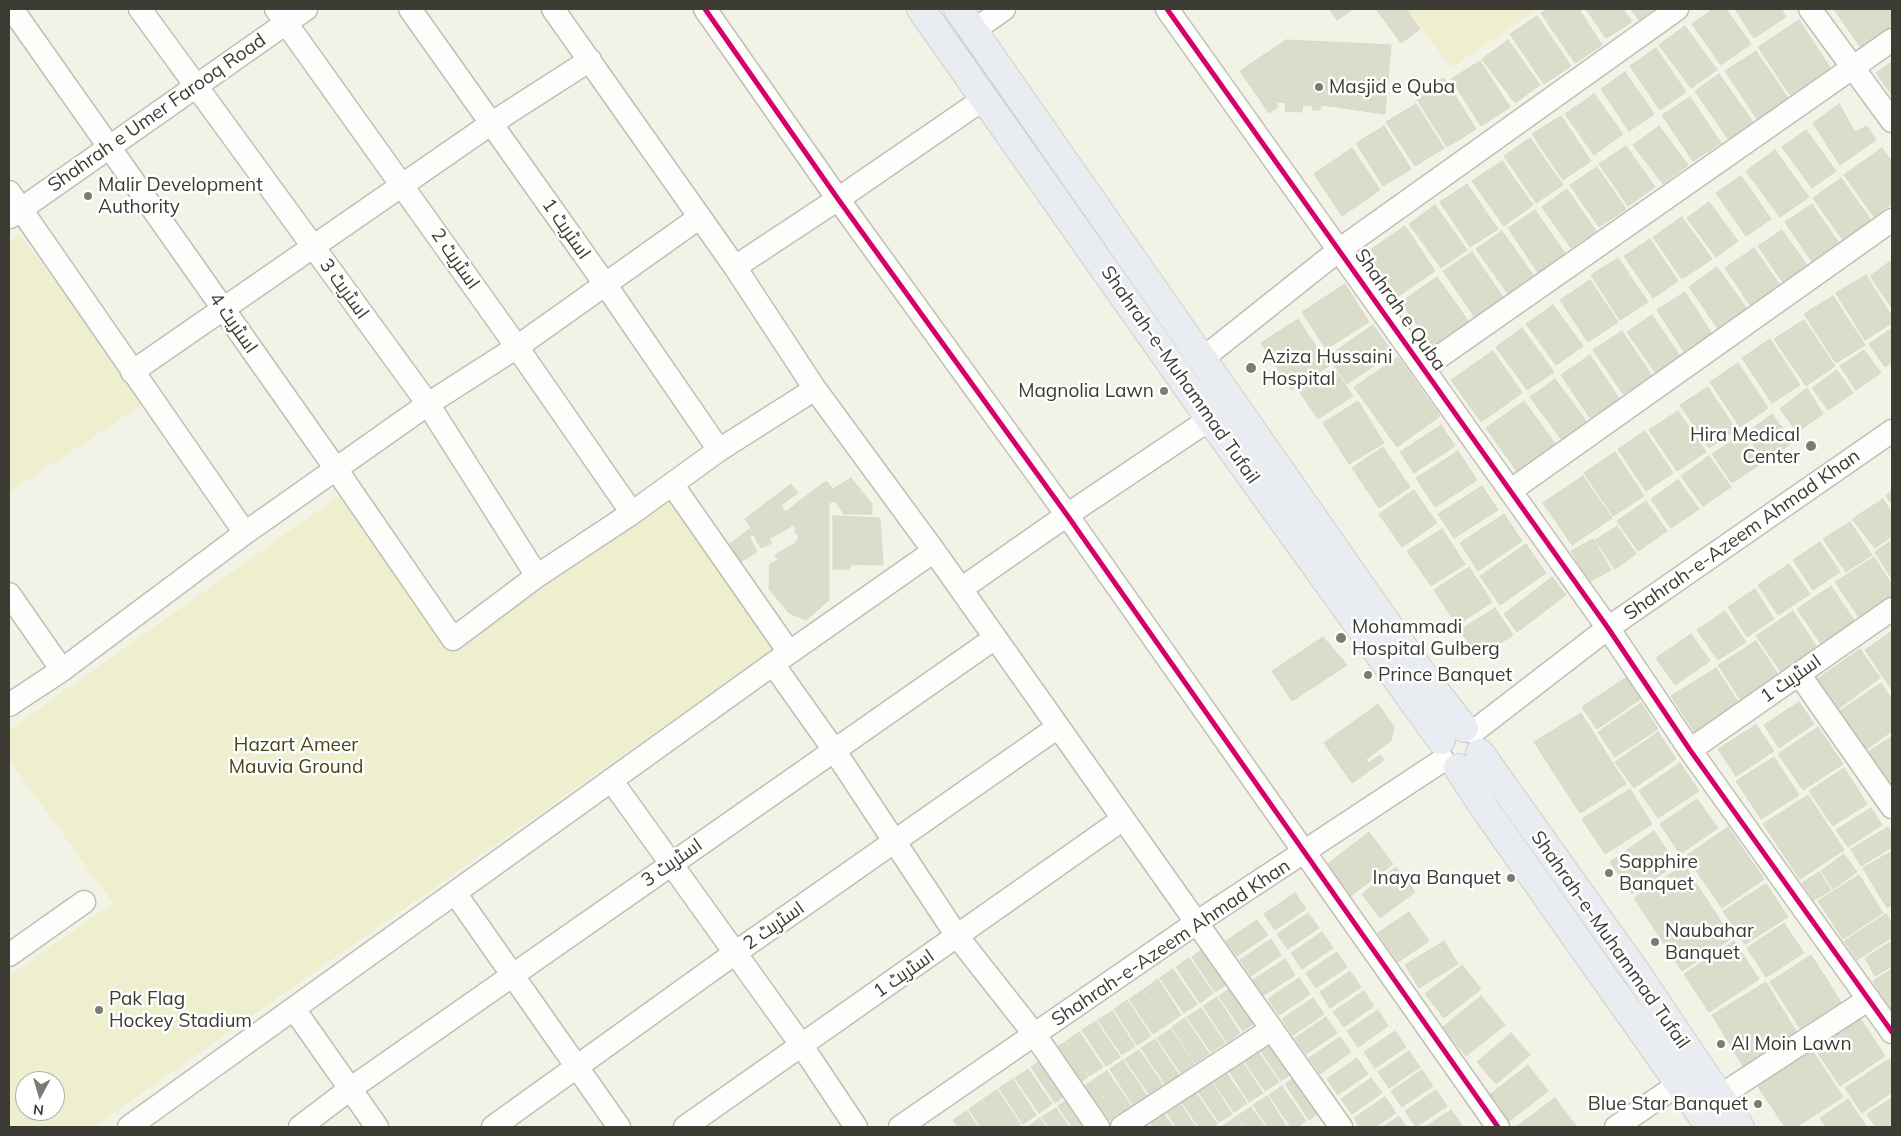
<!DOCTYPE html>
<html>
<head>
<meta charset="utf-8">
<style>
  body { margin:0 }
  #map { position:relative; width:1901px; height:1136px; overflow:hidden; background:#f2f3e6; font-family:Mulish,sans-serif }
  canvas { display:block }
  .frame { position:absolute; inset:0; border:10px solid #3c3c33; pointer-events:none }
  .north { position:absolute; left:15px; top:1071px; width:50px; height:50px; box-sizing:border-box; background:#fff; border:1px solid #b1b1ad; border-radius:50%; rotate:186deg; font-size:14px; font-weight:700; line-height:20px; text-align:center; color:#3c3c33 }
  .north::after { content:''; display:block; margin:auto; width:18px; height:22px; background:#7c7c72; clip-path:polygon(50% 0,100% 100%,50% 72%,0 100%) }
</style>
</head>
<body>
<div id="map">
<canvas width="1901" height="1136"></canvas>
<div class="frame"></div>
<div class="north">N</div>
</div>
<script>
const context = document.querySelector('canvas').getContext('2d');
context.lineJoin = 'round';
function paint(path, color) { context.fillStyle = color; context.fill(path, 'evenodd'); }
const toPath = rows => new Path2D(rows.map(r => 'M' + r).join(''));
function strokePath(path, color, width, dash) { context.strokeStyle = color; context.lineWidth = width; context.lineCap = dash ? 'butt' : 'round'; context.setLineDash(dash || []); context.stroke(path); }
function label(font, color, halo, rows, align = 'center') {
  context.font = font + ' Mulish,Cairo,sans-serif'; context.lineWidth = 5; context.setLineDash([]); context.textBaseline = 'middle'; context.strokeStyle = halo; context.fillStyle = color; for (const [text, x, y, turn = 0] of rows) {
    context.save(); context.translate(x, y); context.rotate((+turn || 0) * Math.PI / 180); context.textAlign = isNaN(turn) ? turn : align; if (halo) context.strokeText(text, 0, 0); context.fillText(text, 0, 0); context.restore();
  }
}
const green = toPath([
  [1407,9,1538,9,1451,68],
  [19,234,146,402,9,493,9,242],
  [343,493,455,648,673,498,776,647,94,1127,9,1127,9,976,113,903,9,760,9,730],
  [25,1081,55,1081,55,1111,25,1111]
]);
const building = toPath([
  [1332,9,1353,9,1337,20,1330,10,1332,9],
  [1376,9,1406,9,1420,29,1401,43,1376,9],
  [1547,9,1579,9,1602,45,1575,63,1541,13,1547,9],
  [1586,9,1623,9,1632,22,1606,38,1586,9],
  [1631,9,1654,9,1639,20,1631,9],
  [1713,9,1726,9,1751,44,1721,65,1692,24,1713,9],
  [1735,9,1781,9,1786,17,1754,38,1735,9],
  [1834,9,1890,9,1892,12,1892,26,1861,48,1834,9],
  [1537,16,1571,66,1544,84,1510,34,1537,16],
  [1799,20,1831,69,1790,95,1758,47,1799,20],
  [1685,26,1717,70,1691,88,1659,45,1685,26],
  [1286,40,1391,45,1385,114,1322,105,1319,110,1312,110,1313,106,1303,105,1302,112,1285,111,1286,103,1277,102,1277,108,1269,113,1240,71,1286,40],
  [1508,40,1540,85,1515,103,1482,59,1508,40],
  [1656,48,1686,92,1660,110,1630,66,1656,48],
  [1756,51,1788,98,1757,119,1725,71,1756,51],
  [1480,61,1510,107,1481,126,1451,79,1480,61],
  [1892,62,1892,95,1876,73,1892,62],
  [1625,72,1654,114,1629,131,1601,89,1625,72],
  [1719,74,1753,122,1728,139,1695,91,1719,74],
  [1444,78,1476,129,1447,147,1415,96,1444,78],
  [1594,94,1623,134,1594,155,1565,114,1594,94],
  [1690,97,1721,143,1693,161,1662,115,1690,97],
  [1416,104,1444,148,1415,166,1386,122,1416,104],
  [1839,104,1855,132,1867,126,1876,140,1840,165,1813,123,1839,104],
  [1561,116,1591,161,1563,180,1532,134,1561,116],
  [1384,126,1411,169,1383,186,1356,143,1384,126],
  [1659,126,1688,165,1663,184,1633,145,1659,126],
  [1806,130,1836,171,1812,188,1782,147,1806,130],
  [1530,138,1563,185,1536,203,1504,156,1530,138],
  [1626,146,1655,187,1628,206,1599,164,1626,146],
  [1352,148,1380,190,1342,216,1314,174,1352,148],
  [1882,148,1892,162,1892,203,1874,217,1844,175,1882,148],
  [1775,150,1809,197,1780,217,1746,171,1775,150],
  [1502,161,1533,205,1504,226,1472,181,1502,161],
  [1597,167,1626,209,1599,227,1570,185,1597,167],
  [1741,176,1771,219,1746,236,1716,193,1741,176],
  [1841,178,1871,220,1843,240,1813,198,1841,178],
  [1467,184,1498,229,1470,247,1440,202,1467,184],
  [1567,189,1596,231,1571,248,1542,207,1567,189],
  [1709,202,1738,241,1716,257,1687,218,1709,202],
  [1812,204,1840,245,1813,263,1785,222,1812,204],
  [1435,205,1467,250,1441,268,1409,224,1435,205],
  [1535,210,1567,256,1539,274,1508,228,1535,210],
  [1682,217,1712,259,1682,279,1653,237,1682,217],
  [1405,226,1435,271,1397,297,1367,252,1405,226],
  [1782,230,1809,268,1784,284,1758,246,1782,230],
  [1502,231,1536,279,1510,297,1476,249,1502,231],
  [1650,239,1678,281,1653,298,1624,256,1650,239],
  [1754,248,1784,291,1754,311,1725,268,1754,248],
  [1472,252,1505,300,1476,319,1443,271,1472,252],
  [1618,258,1648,302,1620,320,1591,275,1618,258],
  [1892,260,1892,308,1870,276,1892,260],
  [1717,267,1750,313,1721,333,1689,287,1717,267],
  [1866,275,1892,317,1892,323,1865,340,1836,293,1866,275],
  [1437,277,1471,325,1435,350,1401,302,1437,277],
  [1590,280,1618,322,1588,342,1560,300,1590,280],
  [1345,284,1369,322,1326,349,1302,312,1345,284],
  [1685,292,1714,337,1686,355,1657,310,1685,292],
  [1833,296,1865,345,1836,363,1804,314,1833,296],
  [1553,305,1583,346,1556,365,1526,324,1553,305],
  [1652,315,1682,359,1657,375,1627,332,1652,315],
  [1298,319,1329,366,1291,390,1261,343,1298,319],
  [1804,320,1835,366,1806,386,1774,339,1804,320],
  [1373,325,1393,353,1347,384,1328,356,1373,325],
  [1522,328,1554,372,1527,390,1496,347,1522,328],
  [1892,328,1892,362,1885,367,1869,344,1892,328],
  [1622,331,1652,376,1623,394,1593,350,1622,331],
  [1770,339,1800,385,1772,403,1742,358,1770,339],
  [1864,350,1881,373,1856,390,1840,366,1864,350],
  [1493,351,1522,393,1481,422,1451,380,1493,351],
  [1590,355,1619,398,1590,418,1561,375,1590,355],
  [1398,357,1440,416,1397,447,1354,387,1398,357],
  [1738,363,1768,408,1740,427,1710,382,1738,363],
  [1334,368,1353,396,1318,419,1299,391,1334,368],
  [1837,370,1853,393,1828,410,1812,388,1837,370],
  [1555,379,1589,425,1564,443,1530,397,1555,379],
  [1708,387,1736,430,1709,448,1680,405,1708,387],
  [1807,388,1823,414,1797,432,1780,409,1807,388],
  [1358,401,1384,443,1349,464,1323,423,1358,401],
  [1524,401,1559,449,1521,477,1486,428,1524,401],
  [1678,411,1706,452,1677,471,1649,430,1678,411],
  [1772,414,1793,442,1766,462,1745,434,1772,414],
  [1441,425,1455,446,1414,473,1400,452,1441,425],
  [1645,431,1673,473,1646,491,1618,449,1645,431],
  [1741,435,1761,464,1732,483,1712,454,1741,435],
  [1383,447,1410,487,1379,508,1352,468,1383,447],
  [1458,451,1477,480,1435,507,1416,478,1458,451],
  [1615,452,1644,496,1613,516,1584,473,1615,452],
  [1709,456,1731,487,1703,506,1681,476,1709,456],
  [1583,476,1612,518,1572,545,1543,503,1583,476],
  [851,478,872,504,872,514,844,514,835,501,829,503,829,600,806,620,789,613,769,589,770,564,778,560,775,555,796,543,799,536,794,532,797,529,793,525,769,539,772,543,761,548,753,534,749,536,757,552,740,562,728,545,751,528,745,519,791,484,798,493,781,505,785,512,826,481,833,489,851,478],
  [1678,480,1699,509,1671,528,1651,499,1678,480],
  [1482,486,1498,510,1454,538,1438,514,1482,486],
  [1414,490,1437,523,1402,547,1379,514,1414,490],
  [1892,491,1892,504,1886,496,1892,491],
  [1883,499,1892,514,1892,536,1875,548,1852,519,1883,499],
  [1646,501,1667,531,1638,551,1617,521,1646,501],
  [1504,514,1522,541,1478,571,1460,543,1504,514],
  [833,516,880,518,883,565,852,564,849,569,833,569,833,516],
  [1850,522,1872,555,1846,572,1823,539,1850,522],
  [1617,526,1636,554,1615,569,1595,540,1617,526],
  [1442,529,1465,564,1431,586,1407,551,1442,529],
  [1593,539,1611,570,1589,582,1571,551,1593,539],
  [1892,540,1892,579,1875,552,1892,540],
  [1820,542,1840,572,1813,590,1793,560,1820,542],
  [1526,544,1546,573,1500,605,1480,576,1526,544],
  [1874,557,1892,585,1892,603,1862,622,1835,582,1874,557],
  [1789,564,1810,594,1778,615,1758,585,1789,564],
  [1469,567,1492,602,1457,625,1434,590,1469,567],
  [1552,577,1566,595,1517,632,1504,614,1552,577],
  [1831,586,1858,626,1824,648,1797,609,1831,586],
  [1755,589,1774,619,1747,637,1728,607,1755,589],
  [1495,608,1513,635,1478,658,1460,630,1495,608],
  [1725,611,1746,642,1718,660,1697,630,1725,611],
  [1793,611,1820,652,1784,676,1756,636,1793,611],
  [1892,631,1892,690,1865,650,1892,631],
  [1691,634,1710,661,1675,685,1656,658,1691,634],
  [1323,637,1347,665,1292,701,1272,671,1323,637],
  [1756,641,1782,680,1744,705,1718,665,1756,641],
  [1860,649,1880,678,1838,709,1817,679,1860,649],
  [1716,668,1742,708,1698,737,1671,696,1716,668],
  [1627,677,1642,698,1597,729,1582,707,1627,677],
  [1881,683,1892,700,1892,731,1867,749,1840,711,1881,683],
  [1799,702,1814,724,1779,748,1764,725,1799,702],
  [1641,703,1658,729,1615,757,1598,732,1641,703],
  [1378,704,1394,727,1391,741,1354,768,1354,769,1367,760,1369,763,1380,755,1384,760,1352,783,1324,743,1378,704],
  [1581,713,1626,784,1580,813,1534,742,1581,713],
  [1756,725,1774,751,1736,776,1718,749,1756,725],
  [1818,727,1843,764,1803,790,1778,754,1818,727],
  [1658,732,1676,759,1634,788,1615,762,1658,732],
  [1892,736,1892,784,1890,785,1868,752,1892,736],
  [1774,757,1799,795,1761,819,1736,781,1774,757],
  [1680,763,1699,791,1658,818,1639,791,1680,763],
  [1844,768,1867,804,1833,826,1809,791,1844,768],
  [1630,789,1652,824,1605,854,1582,819,1630,789],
  [1808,795,1844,850,1800,879,1763,824,1808,795],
  [1697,799,1718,828,1680,854,1660,824,1697,799],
  [1871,808,1882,825,1848,847,1836,830,1871,808],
  [1728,827,1764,879,1722,908,1686,856,1728,827],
  [1888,827,1892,834,1892,847,1861,866,1851,849,1888,827],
  [1654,831,1676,864,1632,894,1610,862,1654,831],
  [1369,832,1393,864,1348,898,1325,866,1369,832],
  [1892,851,1892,905,1887,908,1863,868,1892,851],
  [1844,854,1857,872,1833,889,1821,871,1844,854],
  [1684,865,1732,938,1682,971,1634,898,1684,865],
  [1396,867,1415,892,1380,918,1362,894,1396,867],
  [1819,872,1831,890,1814,900,1802,883,1819,872],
  [1859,875,1883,913,1843,939,1818,901,1859,875],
  [1766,884,1788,917,1745,944,1723,911,1766,884],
  [1295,893,1306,909,1275,930,1264,914,1295,893],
  [1409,912,1429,941,1398,962,1378,933,1409,912],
  [1308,913,1319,928,1288,949,1277,934,1308,913],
  [1886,914,1892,923,1892,937,1857,960,1844,941,1886,914],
  [1257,920,1268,935,1237,956,1226,941,1257,920],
  [1784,923,1804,953,1766,977,1747,948,1784,923],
  [1322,932,1333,948,1302,969,1291,953,1322,932],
  [1271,939,1281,955,1251,976,1240,960,1271,939],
  [1444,941,1458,964,1419,988,1405,965,1444,941],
  [1734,941,1759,979,1709,1012,1684,974,1734,941],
  [1892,941,1892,966,1875,976,1865,958,1892,941],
  [1205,947,1229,983,1215,992,1192,957,1205,947],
  [1337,952,1347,967,1316,988,1306,973,1337,952],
  [1811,955,1841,1002,1800,1028,1770,982,1811,955],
  [1189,958,1213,993,1200,1003,1176,967,1189,958],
  [1285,959,1295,975,1264,995,1253,980,1285,959],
  [1462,965,1481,989,1444,1018,1425,994,1462,965],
  [1173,969,1197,1004,1184,1013,1160,978,1173,969],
  [1892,969,1892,1011,1873,981,1892,969],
  [1350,971,1361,987,1330,1008,1320,992,1350,971],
  [1299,978,1310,994,1279,1015,1268,999,1299,978],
  [1158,979,1181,1015,1168,1024,1144,989,1158,979],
  [1766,982,1797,1033,1743,1066,1712,1015,1766,982],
  [1232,987,1256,1022,1243,1031,1219,996,1232,987],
  [1143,990,1167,1025,1153,1034,1129,999,1143,990],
  [1364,991,1374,1006,1344,1027,1333,1012,1364,991],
  [1481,996,1505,1025,1466,1056,1443,1027,1481,996],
  [1217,997,1240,1033,1227,1042,1203,1006,1217,997],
  [1313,998,1324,1014,1293,1035,1282,1019,1313,998],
  [1127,1000,1151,1036,1137,1045,1114,1009,1127,1000],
  [1201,1008,1225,1043,1211,1052,1187,1017,1201,1008],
  [1378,1010,1388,1026,1358,1047,1347,1031,1378,1010],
  [1112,1011,1135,1046,1122,1055,1098,1020,1112,1011],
  [1326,1017,1337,1033,1306,1054,1295,1038,1326,1017],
  [1185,1018,1209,1054,1195,1063,1172,1027,1185,1018],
  [1860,1018,1885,1056,1840,1086,1814,1047,1860,1018],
  [1096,1021,1120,1057,1106,1066,1082,1030,1096,1021],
  [1171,1029,1194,1064,1181,1073,1157,1038,1171,1029],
  [1395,1031,1406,1047,1375,1068,1364,1052,1395,1031],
  [1079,1032,1103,1067,1089,1076,1066,1041,1079,1032],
  [1511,1033,1530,1055,1496,1084,1477,1062,1511,1033],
  [1271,1036,1295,1071,1281,1081,1257,1045,1271,1036],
  [1340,1037,1351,1052,1320,1074,1309,1058,1340,1037],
  [1155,1039,1179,1075,1165,1084,1141,1048,1155,1039],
  [1065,1042,1088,1077,1075,1086,1051,1051,1065,1042],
  [1255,1047,1279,1082,1265,1091,1241,1056,1255,1047],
  [1811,1049,1843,1097,1796,1127,1785,1127,1757,1085,1811,1049],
  [1139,1050,1163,1085,1149,1094,1125,1059,1139,1050],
  [1409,1051,1420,1067,1389,1088,1378,1072,1409,1051],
  [1239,1057,1263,1093,1249,1102,1226,1066,1239,1057],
  [1044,1058,1068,1093,1055,1103,1031,1067,1044,1058],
  [1357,1058,1368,1074,1338,1095,1327,1079,1357,1058],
  [1889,1059,1892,1064,1892,1092,1862,1113,1845,1088,1889,1059],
  [1123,1060,1147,1096,1133,1105,1110,1069,1123,1060],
  [1528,1065,1548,1091,1508,1122,1488,1096,1528,1065],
  [1223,1068,1247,1103,1234,1112,1210,1077,1223,1068],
  [1028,1069,1052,1104,1039,1113,1015,1078,1028,1069],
  [1422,1070,1433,1086,1402,1107,1391,1091,1422,1070],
  [1107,1071,1131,1106,1117,1115,1093,1080,1107,1071],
  [1298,1075,1322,1110,1309,1120,1285,1084,1298,1075],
  [1209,1078,1232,1114,1219,1122,1195,1087,1209,1078],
  [1371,1078,1382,1093,1352,1114,1341,1099,1371,1078],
  [1013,1079,1036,1115,1023,1124,999,1088,1013,1079],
  [1092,1081,1116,1116,1102,1125,1078,1090,1092,1081],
  [1282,1086,1306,1121,1297,1127,1291,1127,1269,1095,1282,1086],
  [1193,1089,1217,1124,1212,1127,1199,1127,1179,1098,1193,1089],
  [997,1090,1021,1125,1018,1127,1002,1127,983,1099,997,1090],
  [1436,1090,1447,1106,1416,1127,1405,1111,1436,1090],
  [1267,1096,1287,1127,1268,1127,1253,1105,1267,1096],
  [1072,1097,1092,1127,1072,1127,1058,1106,1072,1097],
  [1385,1097,1396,1113,1375,1127,1360,1127,1354,1118,1385,1097],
  [1555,1098,1576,1126,1516,1127,1555,1098],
  [1892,1098,1892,1127,1876,1127,1867,1114,1892,1098],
  [1177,1099,1196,1127,1176,1127,1164,1108,1177,1099],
  [1848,1099,1867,1127,1826,1127,1820,1118,1848,1099],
  [982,1100,1001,1127,981,1127,969,1109,982,1100],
  [1251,1107,1265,1127,1245,1127,1237,1116,1251,1107],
  [1056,1108,1069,1127,1049,1127,1042,1117,1056,1108],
  [1161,1110,1173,1127,1153,1127,1148,1119,1161,1110],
  [1451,1110,1462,1125,1458,1127,1425,1127,1451,1110],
  [967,1111,978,1127,958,1127,953,1120,967,1111],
  [1399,1116,1406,1127,1383,1127,1399,1116],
  [1236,1117,1243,1127,1223,1127,1223,1126,1236,1117],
  [1040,1118,1046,1127,1027,1127,1040,1118]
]);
const minor = toPath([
  [12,9,336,469,453,639,537,576,632,513,719,450,815,389],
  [140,9,428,404,537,576],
  [276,9,517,347,632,513],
  [410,9,605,284,719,450],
  [553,9,735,267,815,389,934,551,1341,1127],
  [705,9,838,199,1067,515,1498,1127],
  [1167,9,1608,628,1690,750,1892,1032],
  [1810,9,1892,121],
  [973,31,1004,9],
  [9,192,245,533],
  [10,217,306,9],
  [735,267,838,199,985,98],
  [1202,359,1339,250,1677,9],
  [1423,368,1892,40],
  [132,372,492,123,590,60],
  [672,484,789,652],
  [1510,491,1892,220],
  [961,589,1067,515,1210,419],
  [9,594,62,670],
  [773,664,834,750,957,936,1035,1035,1098,1127],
  [1799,674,1892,807],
  [9,705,62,670,245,533,428,404,517,347,700,217],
  [1473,732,1608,628,1892,431],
  [1690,750,1892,609],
  [611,780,802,1046,856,1127],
  [455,893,619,1127],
  [9,955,84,902],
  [294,1009,377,1127],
  [1706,1105,1869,999],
  [129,1127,773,664,934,551],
  [300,1127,350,1089,995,638],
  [493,1127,735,953,1058,727],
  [685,1127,1123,819],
  [900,1127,1196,923,1443,760],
  [1122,1127,1272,1029],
  [1616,1127,1679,1084]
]);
const major = toPath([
  [921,9,1210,419,1441,740],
  [958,9,1425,678,1464,728],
  [1480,753,1638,975,1740,1127],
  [1458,768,1485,809,1710,1127]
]);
const cycleway = toPath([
  [705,9,838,199,1067,515,1498,1127],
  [1167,9,1608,628,1690,750,1892,1032]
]);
const markers = [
  [1319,87,5,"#7c7c72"],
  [88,196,5,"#7c7c72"],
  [1251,368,6,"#7c7c72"],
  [1164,391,5,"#7c7c72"],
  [1811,446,6,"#7c7c72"],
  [1341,638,6,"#7c7c72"],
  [1368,675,5,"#7c7c72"],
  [1609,873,5,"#7c7c72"],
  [1511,878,5,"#7c7c72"],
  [1655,942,5,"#7c7c72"],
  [99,1010,5,"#7c7c72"],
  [1721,1044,5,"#7c7c72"],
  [1758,1104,5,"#7c7c72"]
];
const poiNames = [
  ["Masjid e Quba",1329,87],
  ["Malir Development",98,185],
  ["Authority",98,207],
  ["Aziza Hussaini",1262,357],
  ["Hospital",1262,379],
  ["Magnolia Lawn",1154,391,"right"],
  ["Hira Medical",1800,435,"right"],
  ["Center",1800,457,"right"],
  ["Mohammadi",1352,627],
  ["Hospital Gulberg",1352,649],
  ["Prince Banquet",1378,675],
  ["Sapphire",1619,862],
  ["Banquet",1619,884],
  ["Inaya Banquet",1501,878,"right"],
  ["Naubahar",1665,931],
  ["Banquet",1665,953],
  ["Pak Flag",109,999],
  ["Hockey Stadium",109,1021],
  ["Al Moin Lawn",1731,1044],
  ["Blue Star Banquet",1748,1104,"right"]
];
const streetNames = [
  ["Shahrah e Umer Farooq Road",157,113,-35],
  ["اسٹریٹ 1",566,229,55],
  ["اسٹریٹ 2",455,259,55],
  ["اسٹریٹ 3",344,289,54],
  ["Shahrah e Quba",1400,310,55],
  ["اسٹریٹ 4",233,323,55],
  ["Shahrah-e-Muhammad Tufail",1180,375,55],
  ["Shahrah-e-Azeem Ahmad Khan",1742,535,-35],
  ["اسٹریٹ 1",1791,679,-35],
  ["اسٹریٹ 3",672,863,-35],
  ["اسٹریٹ 2",774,926,-35],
  ["Shahrah-e-Muhammad Tufail",1610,940,55],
  ["Shahrah-e-Azeem Ahmad Khan",1171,943,-34],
  ["اسٹریٹ 1",904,974,-35]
];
const parkNames = [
  ["Hazart Ameer",296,745],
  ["Mauvia Ground",296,767]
];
paint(green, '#eeefcf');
paint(building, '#dbdcc9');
strokePath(building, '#d6d8cd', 1);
strokePath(minor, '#bfbfb6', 25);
strokePath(major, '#cfd0ca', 30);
strokePath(minor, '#fdfdfb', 22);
strokePath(major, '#e9ecf0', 28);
strokePath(cycleway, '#d6006c', 5);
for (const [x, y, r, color] of markers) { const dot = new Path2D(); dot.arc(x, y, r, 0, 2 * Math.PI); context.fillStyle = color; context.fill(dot); strokePath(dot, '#fff', 2); }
label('19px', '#3c3c33', '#fff', poiNames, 'left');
label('19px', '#3c3c33', '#fff', streetNames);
label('19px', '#454514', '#fff', parkNames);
</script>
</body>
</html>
